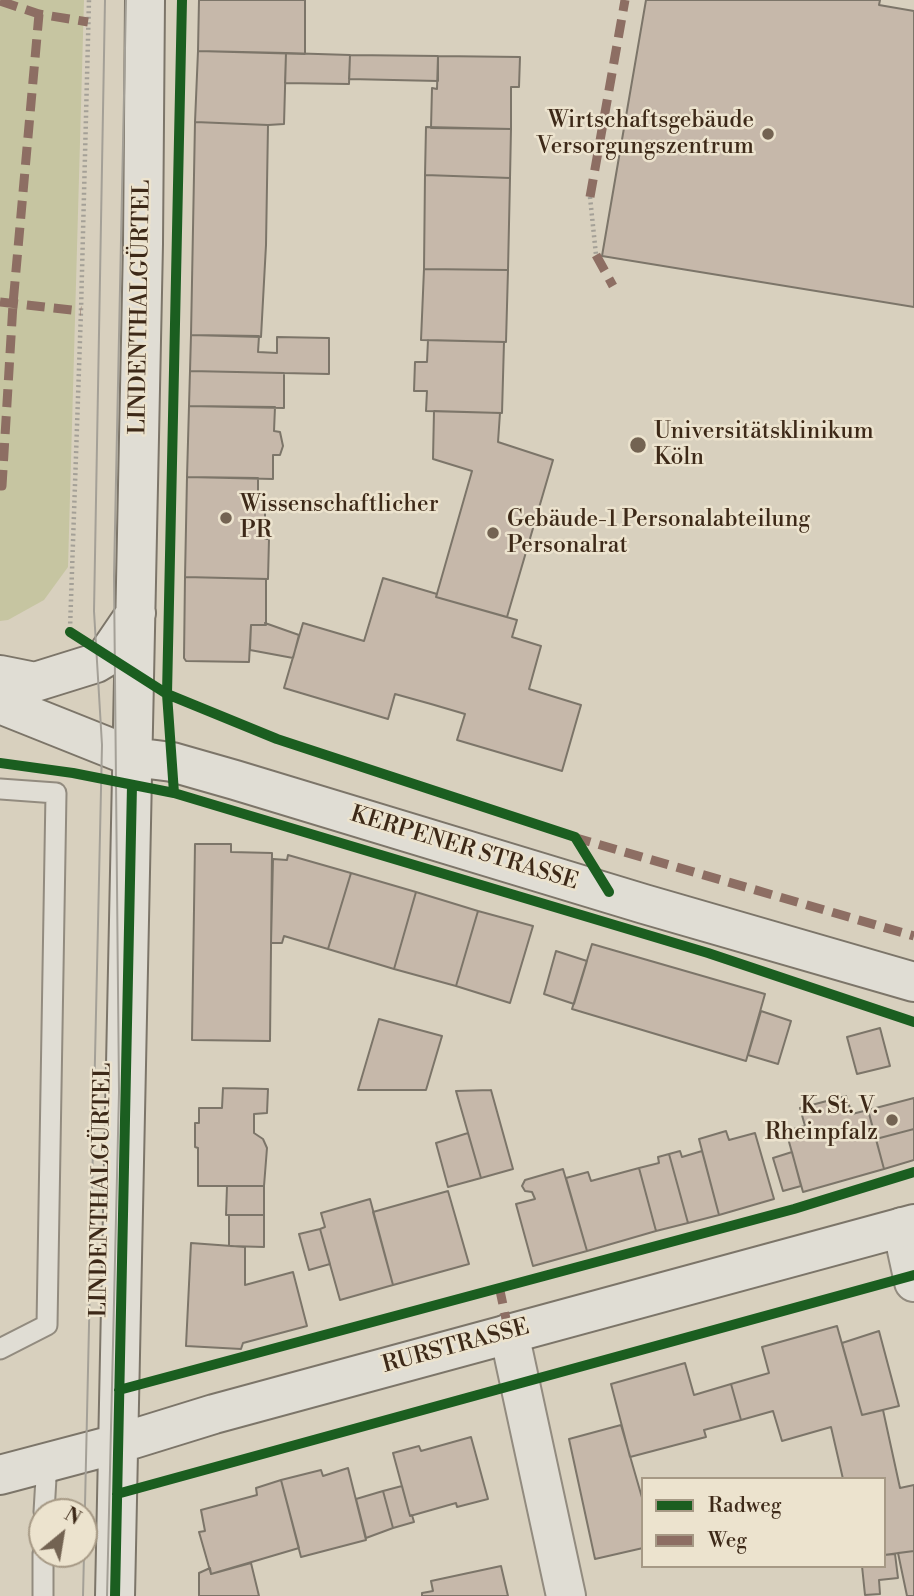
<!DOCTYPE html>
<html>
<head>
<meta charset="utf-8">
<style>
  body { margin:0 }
  #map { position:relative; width:914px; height:1596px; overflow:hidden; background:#d8d0be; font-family:"Libre Bodoni",serif }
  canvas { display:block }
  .legend { position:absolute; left:641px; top:1477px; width:245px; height:91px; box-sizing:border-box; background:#ece3ce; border:2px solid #a69985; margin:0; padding:9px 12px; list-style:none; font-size:21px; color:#3d2918 }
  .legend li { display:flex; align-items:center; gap:14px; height:35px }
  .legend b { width:35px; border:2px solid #a69985 }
  .north { position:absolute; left:28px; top:1498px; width:70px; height:70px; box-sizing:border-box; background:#ece3ce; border:2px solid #a69985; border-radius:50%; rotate:30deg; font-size:19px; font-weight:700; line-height:28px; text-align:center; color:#3d2918 }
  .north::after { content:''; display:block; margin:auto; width:24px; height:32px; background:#736352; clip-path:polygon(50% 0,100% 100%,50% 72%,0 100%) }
</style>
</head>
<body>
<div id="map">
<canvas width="914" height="1596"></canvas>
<ul class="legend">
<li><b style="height:9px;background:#1b5e20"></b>Radweg</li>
<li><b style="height:9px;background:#8d6e63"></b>Weg</li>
</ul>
<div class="north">N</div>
</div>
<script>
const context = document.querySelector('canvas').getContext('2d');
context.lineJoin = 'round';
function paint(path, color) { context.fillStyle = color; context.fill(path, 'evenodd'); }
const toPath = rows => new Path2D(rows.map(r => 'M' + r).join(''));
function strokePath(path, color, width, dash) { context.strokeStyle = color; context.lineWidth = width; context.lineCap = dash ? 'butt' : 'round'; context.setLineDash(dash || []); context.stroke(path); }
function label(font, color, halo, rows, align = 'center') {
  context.font = font + ' "Libre Bodoni",serif'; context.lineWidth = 5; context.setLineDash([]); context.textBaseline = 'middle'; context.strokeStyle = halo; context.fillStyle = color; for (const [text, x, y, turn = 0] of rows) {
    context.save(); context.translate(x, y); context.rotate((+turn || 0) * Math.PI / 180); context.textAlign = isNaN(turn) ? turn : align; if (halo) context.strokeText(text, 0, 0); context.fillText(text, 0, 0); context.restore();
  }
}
const green = toPath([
  [0,0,84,0,68,567,44,600,8,620,0,621]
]);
const building = toPath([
  [199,0,305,0,305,54,198,51,199,0],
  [646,0,880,0,879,5,914,11,914,307,602,256,646,0],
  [198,51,286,53,284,124,268,125,195,122,198,51],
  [286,53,350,55,349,84,285,83,286,53],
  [350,55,438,56,438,81,349,79,350,55],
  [438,56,520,57,519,87,511,87,511,129,431,128,432,88,437,89,438,56],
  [195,122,268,125,266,245,261,337,191,335,195,122],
  [426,127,511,129,510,178,425,175,426,127],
  [425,175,510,178,508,270,424,269,425,175],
  [424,269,508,270,506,342,421,340,424,269],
  [191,335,259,336,258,352,277,353,277,337,329,338,329,374,190,371,191,335],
  [428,340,504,342,502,413,426,411,427,391,414,391,415,362,427,362,428,340],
  [190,371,284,373,284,408,189,406,190,371],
  [189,406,275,407,274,431,280,432,283,446,280,455,273,455,273,479,187,477,189,406],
  [434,411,500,413,498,442,553,460,507,617,436,597,472,471,433,459,434,411],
  [187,477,258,478,258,497,265,496,265,539,269,539,268,579,185,577,187,477],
  [185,577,266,579,266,625,251,625,249,662,186,661,184,658,185,577],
  [383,578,437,594,436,597,517,620,512,637,541,646,529,689,581,705,562,771,457,740,465,714,431,704,395,694,388,719,284,688,303,623,364,641,383,578],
  [265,623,299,635,293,658,250,650,251,625,266,625,265,623],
  [195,844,231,844,231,852,272,853,270,1041,192,1040,195,844],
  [288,855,351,873,328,949,284,936,282,943,271,943,273,859,287,860,288,855],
  [351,873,416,892,394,969,328,949,351,873],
  [416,892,478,911,456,986,394,969,416,892],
  [478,911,533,926,510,1003,456,986,478,911],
  [592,944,765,994,746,1061,572,1009,592,944],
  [556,951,587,961,574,1004,544,994,556,951],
  [761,1011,791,1021,778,1064,748,1055,761,1011],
  [379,1019,442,1036,426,1090,358,1090,379,1019],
  [880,1028,890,1066,857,1074,847,1037,880,1028],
  [223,1088,268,1089,267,1113,254,1114,254,1133,263,1139,267,1148,264,1186,198,1186,198,1148,195,1147,195,1123,199,1123,199,1108,222,1108,223,1088],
  [491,1090,513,1169,481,1178,456,1091,491,1090],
  [846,1096,852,1114,868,1110,884,1169,803,1192,786,1131,805,1126,800,1108,846,1096],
  [914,1098,914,1129,876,1139,868,1110,914,1098],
  [914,1129,914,1160,884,1169,876,1139,914,1129],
  [726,1131,729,1140,755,1133,774,1199,719,1215,699,1139,726,1131],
  [468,1133,481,1178,448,1187,436,1143,468,1133],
  [680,1151,682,1157,702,1151,719,1215,688,1223,669,1154,680,1151],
  [792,1152,801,1186,783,1191,773,1158,792,1152],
  [669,1154,688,1223,656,1231,639,1168,659,1163,658,1157,669,1154],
  [639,1168,656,1231,587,1251,566,1178,588,1172,591,1181,639,1168],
  [563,1169,587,1251,533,1266,516,1204,535,1199,532,1192,525,1191,522,1186,525,1180,563,1169],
  [227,1186,264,1186,264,1215,226,1215,227,1186],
  [448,1191,469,1264,393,1285,373,1212,448,1191],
  [370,1199,393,1285,340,1300,320,1229,325,1227,321,1213,370,1199],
  [229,1215,264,1215,264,1247,229,1246,229,1215],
  [320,1229,330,1264,309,1270,299,1234,320,1229],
  [191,1243,245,1247,245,1285,293,1272,307,1326,243,1343,241,1349,186,1346,191,1243],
  [837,1326,862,1415,883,1410,900,1488,914,1485,914,1551,884,1555,884,1479,843,1479,831,1427,782,1441,773,1411,741,1420,731,1384,769,1373,762,1347,837,1326],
  [879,1331,899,1406,862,1415,842,1343,879,1331],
  [685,1363,694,1395,731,1384,741,1420,704,1430,706,1437,630,1457,611,1384,685,1363],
  [621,1425,643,1501,643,1548,595,1559,569,1439,621,1425],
  [471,1437,488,1499,457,1507,456,1503,410,1516,393,1453,419,1446,421,1451,471,1437],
  [348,1468,366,1540,301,1557,281,1480,321,1470,323,1476,348,1468],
  [281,1480,299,1548,211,1574,199,1532,205,1531,201,1510,257,1495,256,1488,281,1480],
  [402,1486,410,1516,412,1515,414,1522,393,1528,383,1491,402,1486],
  [383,1491,393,1528,366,1538,356,1499,383,1491],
  [914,1551,914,1596,907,1596,898,1553,914,1551],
  [895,1554,898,1578,879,1580,880,1594,865,1595,862,1566,884,1566,884,1555,895,1554],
  [251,1563,259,1596,199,1596,199,1573,210,1568,211,1574,251,1563],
  [501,1566,508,1596,422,1596,422,1593,433,1591,431,1581,501,1566]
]);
const path = toPath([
  [590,197,596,255],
  [70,629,81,311,89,0]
]);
const lane = toPath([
  [0,789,56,793,47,1325,0,1349],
  [44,1512,47,1461],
  [43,1596,43,1554]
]);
const street = toPath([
  [902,1227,914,1282],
  [509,1333,566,1596]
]);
const secondary = toPath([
  [0,675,35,682,96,663,106,657,136,613],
  [0,704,133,757,172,762,235,780,644,904,914,982],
  [0,1475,117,1444,214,1414,914,1224],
  [115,1596,143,244,145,0]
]);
const tram = toPath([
  [84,1549,102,745,94,611,105,0],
  [83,1596,84,1554],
  [107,1596,119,1092,114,576,126,0]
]);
const quiet = toPath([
  [0,1,39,14,88,22],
  [590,197,625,0],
  [596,255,613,286],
  [0,302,81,311],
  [0,486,2,486,13,304,39,14],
  [573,837,914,936],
  [499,1286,509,1333]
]);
const cycleway = toPath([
  [70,632,167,694,277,739,575,837,609,892],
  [0,763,73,773,174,793,708,953,914,1022],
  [174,793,167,694,182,0],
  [119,1390,794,1209,914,1172],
  [117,1494,914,1275],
  [115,1596,132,785]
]);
const markers = [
  [768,134,7,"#736352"],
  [638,445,9,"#736352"],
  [226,518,7,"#736352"],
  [493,533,7,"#736352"],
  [892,1120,7,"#736352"]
];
const poiNames = [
  ["Wirtschaftsgebäude",754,121,"right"],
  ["Versorgungszentrum",754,147,"right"],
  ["Universitätsklinikum",654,432],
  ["Köln",654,458],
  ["Wissenschaftlicher",240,505],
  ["PR",240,531],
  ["Gebäude-1 Personalabteilung",507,520],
  ["Personalrat",507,546],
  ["K. St. V.",878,1107,"right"],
  ["Rheinpfalz",878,1133,"right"]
];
const streetNames = [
  ["LINDENTHALGÜRTEL",141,307,-89],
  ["KERPENER STRASSE",464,849,17],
  ["LINDENTHALGÜRTEL",102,1190,-89],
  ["RURSTRASSE",456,1347,-15]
];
paint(green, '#c6c5a1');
paint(building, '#c6b8aa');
strokePath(building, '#7c7569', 2);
strokePath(lane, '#928b7f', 23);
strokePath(street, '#928b7f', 42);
strokePath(secondary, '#7c7569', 42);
strokePath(path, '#a4a097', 4.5, [2, 3.5]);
strokePath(lane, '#e0ddd4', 19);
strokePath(street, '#e0ddd4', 38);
strokePath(secondary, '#e0ddd4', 38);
strokePath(tram, '#a4a097', 2);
strokePath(quiet, '#8d6e63', 9, [18, 9]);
strokePath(cycleway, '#1b5e20', 10);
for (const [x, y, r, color] of markers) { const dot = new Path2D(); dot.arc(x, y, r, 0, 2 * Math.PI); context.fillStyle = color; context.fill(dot); strokePath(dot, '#ece3ce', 2.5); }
label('23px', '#3d2918', '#ece3ce', poiNames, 'left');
label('23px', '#3d2918', '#ece3ce', streetNames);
</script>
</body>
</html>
